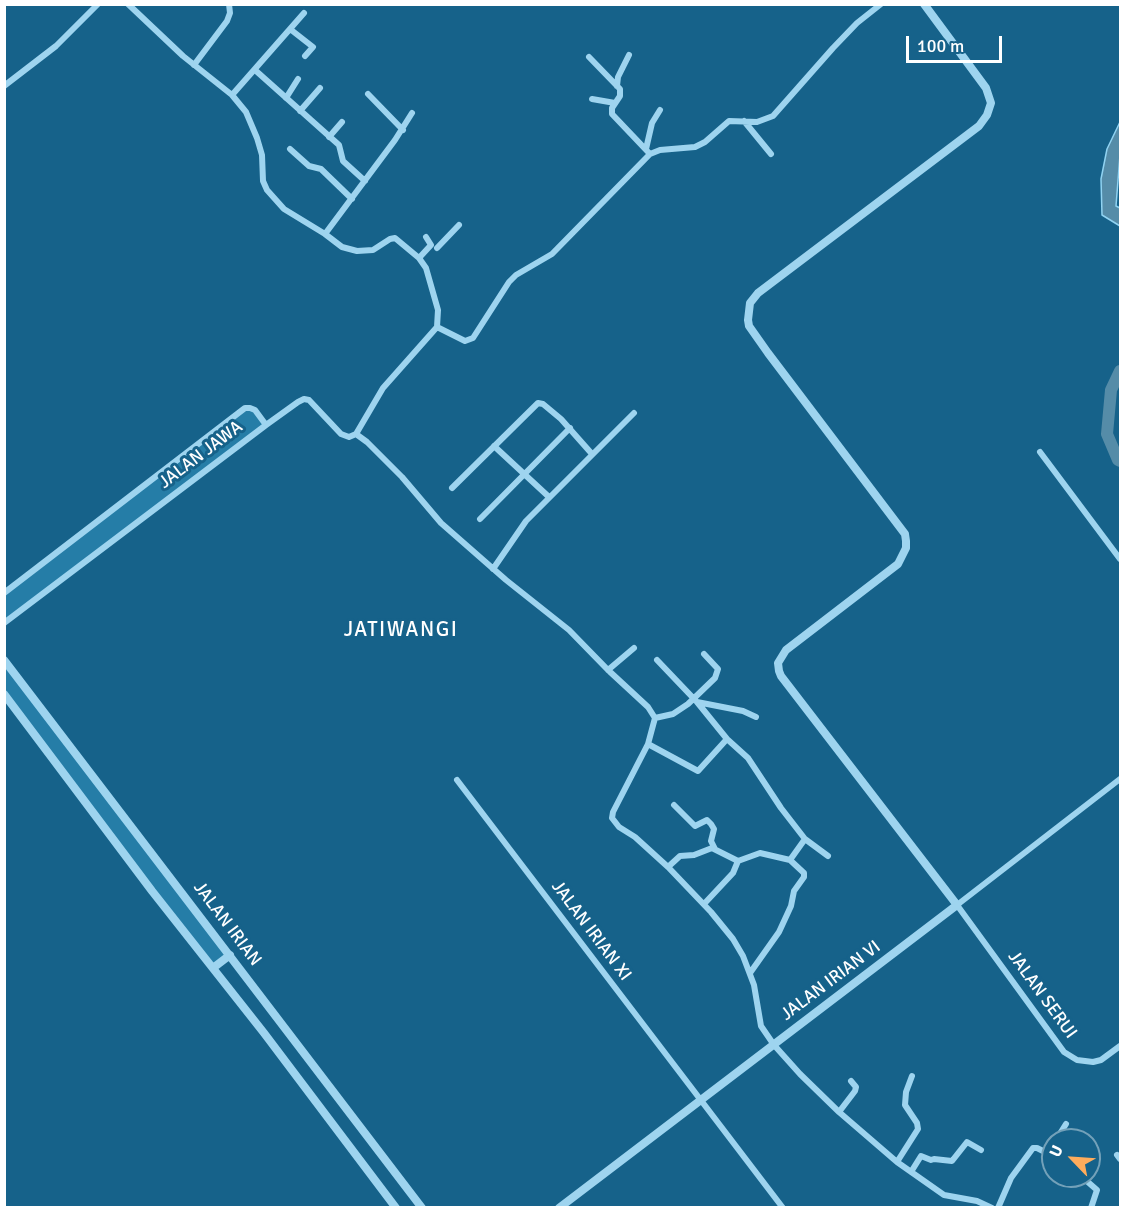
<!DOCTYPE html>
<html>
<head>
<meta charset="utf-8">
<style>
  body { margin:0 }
  #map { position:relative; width:1125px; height:1212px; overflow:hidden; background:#16628a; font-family:Signika,sans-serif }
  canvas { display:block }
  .frame { position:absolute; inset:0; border:6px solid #fff; pointer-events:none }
  .north { position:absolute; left:1041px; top:1128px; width:60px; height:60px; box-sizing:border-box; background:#16628a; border:2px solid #73a1b9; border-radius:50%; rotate:295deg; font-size:16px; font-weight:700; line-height:24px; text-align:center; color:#fff }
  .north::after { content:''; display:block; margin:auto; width:21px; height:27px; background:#ffac5c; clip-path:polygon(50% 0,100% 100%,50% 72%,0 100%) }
  .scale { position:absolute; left:906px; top:36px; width:96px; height:27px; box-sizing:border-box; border:3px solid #fff; border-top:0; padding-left:8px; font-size:18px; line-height:21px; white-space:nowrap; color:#fff; -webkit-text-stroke:4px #16628a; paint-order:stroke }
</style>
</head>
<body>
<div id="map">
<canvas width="1125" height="1212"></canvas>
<div class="frame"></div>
<div class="north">U</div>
<div class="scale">100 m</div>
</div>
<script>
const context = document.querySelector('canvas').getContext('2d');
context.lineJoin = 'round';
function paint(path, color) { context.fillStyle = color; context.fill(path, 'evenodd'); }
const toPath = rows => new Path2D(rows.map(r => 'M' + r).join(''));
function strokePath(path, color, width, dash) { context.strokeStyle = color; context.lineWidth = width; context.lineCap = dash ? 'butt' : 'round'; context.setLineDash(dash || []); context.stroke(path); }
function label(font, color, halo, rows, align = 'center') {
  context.font = font + ' Signika,sans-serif'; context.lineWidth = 6; context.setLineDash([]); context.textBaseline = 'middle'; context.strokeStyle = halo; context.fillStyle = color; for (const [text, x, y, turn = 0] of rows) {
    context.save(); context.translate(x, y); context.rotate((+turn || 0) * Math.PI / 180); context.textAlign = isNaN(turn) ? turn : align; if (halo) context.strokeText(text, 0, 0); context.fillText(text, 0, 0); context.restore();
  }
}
const green = toPath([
  [250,408,266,425,5,624,5,593],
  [5,660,230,955,213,968,5,694]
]);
const water = toPath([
  [1120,122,1120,155,1116,206,1120,208,1120,226,1102,215,1101,179,1107,149,1120,122]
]);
const river = toPath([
  [1120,371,1111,390,1107,434,1118,460,1120,461]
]);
const minor = toPath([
  [128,4,183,56,232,95,246,112,257,138,262,155,263,181,267,190,284,209,325,234,342,247,357,251,373,250,390,239,395,238,419,258,426,268,438,310,437,327,383,388,356,434],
  [290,29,313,47,305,56],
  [589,57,620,89,620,96,612,108,612,114,650,154],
  [194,65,227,21,230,13,229,4],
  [255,70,339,145,343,161,365,181],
  [4,86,56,46,98,4],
  [617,86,618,77,629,55],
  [368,94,403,130],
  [232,95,304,13],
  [286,98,298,79],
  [592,99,615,103],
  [300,111,320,88],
  [744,121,771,154],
  [329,137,342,122],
  [290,149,309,166,321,169,352,199],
  [646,149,652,123,660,110],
  [325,234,395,140,412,113],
  [437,248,459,225],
  [419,258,431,245,426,237],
  [437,327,465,341,473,338,509,282,516,275,552,254,650,154,660,150,695,147,705,142,729,121,757,122,773,116,833,48,857,23,881,4],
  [494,446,549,497],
  [1040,452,1120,559],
  [452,488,538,403,543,404,561,419,592,454],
  [480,519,570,428],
  [493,569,526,521,634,413],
  [4,593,245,408,250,408,255,410,266,425],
  [4,623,266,425,298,402,304,399,309,400,341,434,349,437,356,434,367,442,402,477,441,523,506,580,569,630,608,670,648,707,655,718,648,744,613,812,612,818,619,827,635,837,668,867,711,912,733,939,743,956,754,985,761,1026,774,1045,800,1074,839,1112,897,1162,944,1195,977,1201,992,1208],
  [657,660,697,702,727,739,748,758,781,808,805,839,790,860,804,873,804,877,794,891,791,906,779,932,750,973],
  [608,670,634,648],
  [697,702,743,711,756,717],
  [655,718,673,714,688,704,715,678,718,669,704,654],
  [648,744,698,771,727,739],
  [1120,779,957,905,1064,1052,1077,1060,1093,1062,1101,1060,1120,1046],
  [457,780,783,1208],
  [674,805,695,826,707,820,711,824,714,829,711,841,715,849],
  [805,839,828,856],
  [668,867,680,856,694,855,712,848,738,861,760,853,790,860],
  [704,904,733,873,738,861],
  [839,1112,855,1091,856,1087,851,1081],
  [1056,1140,1066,1124],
  [1047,1153,1053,1145],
  [1117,1155,1120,1159],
  [897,1162,918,1129,917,1123,905,1105,906,1092,912,1076],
  [911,1172,921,1156,931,1160,934,1159,952,1161,967,1142,981,1150],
  [1081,1176,1097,1190,1091,1208],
  [998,1208,1011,1178,1033,1148,1037,1148,1053,1156]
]);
const tertiary = toPath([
  [4,660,422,1208],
  [4,694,152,891,264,1033,396,1208],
  [213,968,230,955],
  [559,1208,957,905,781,676,779,671,778,663,786,650,898,564,906,548,906,541,905,534,768,353,749,326,748,320,750,303,758,293,979,126,987,115,991,103,986,88,924,4]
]);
const streetNames = [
  ["JALAN JAWA",201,455,-37],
  ["JALAN IRIAN",227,924,53],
  ["JALAN IRIAN XI",591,931,53],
  ["JALAN IRIAN VI",831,981,-37],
  ["JALAN SERUI",1042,995,54]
];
const quarterNames = [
  ["JATIWANGI",401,630]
];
paint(green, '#257da7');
paint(water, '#558ca8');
strokePath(water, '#90d3f2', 1.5);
strokePath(river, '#558ca8', 12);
strokePath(minor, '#9ed4ef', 6);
strokePath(tertiary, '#9ed4ef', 8);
label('18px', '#fff', '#16628a', streetNames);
context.letterSpacing = '1.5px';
label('21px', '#fff', '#16628a', quarterNames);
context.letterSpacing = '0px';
</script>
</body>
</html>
